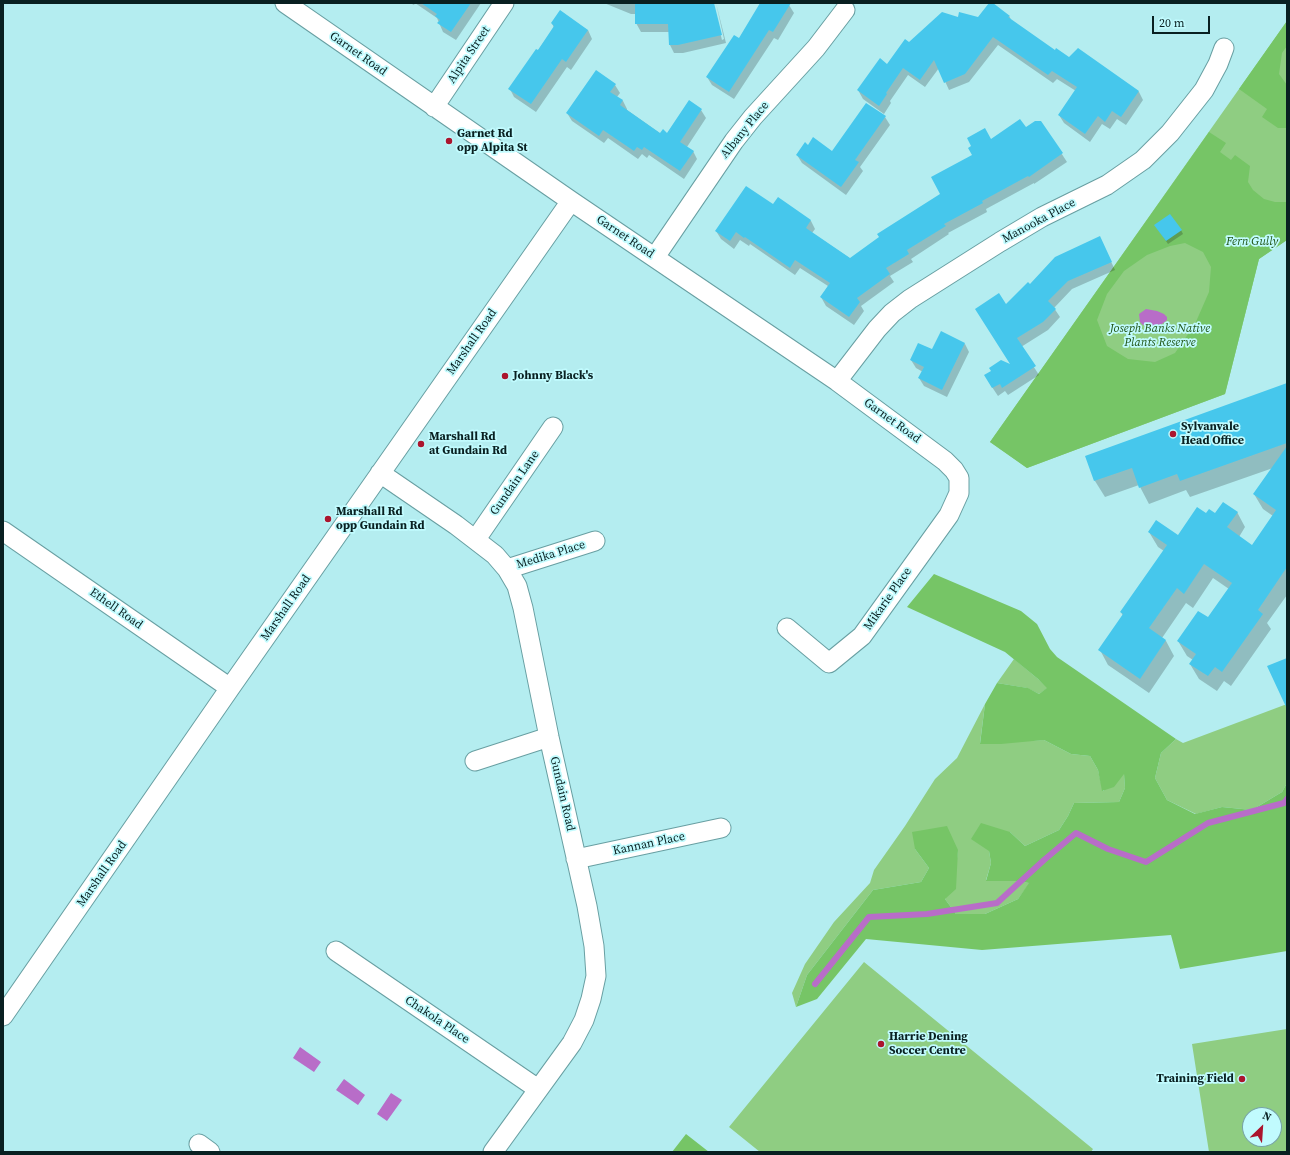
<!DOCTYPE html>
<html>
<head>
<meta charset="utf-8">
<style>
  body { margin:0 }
  #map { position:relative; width:1290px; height:1155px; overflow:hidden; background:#b4edf0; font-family:"Source Serif 4",serif }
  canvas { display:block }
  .frame { position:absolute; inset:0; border:4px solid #092021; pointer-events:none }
  .north { position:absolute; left:1242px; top:1107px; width:40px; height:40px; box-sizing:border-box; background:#c1fbfe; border:1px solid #77a3a6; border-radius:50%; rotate:25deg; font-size:11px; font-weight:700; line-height:16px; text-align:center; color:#092021 }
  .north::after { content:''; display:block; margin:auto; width:14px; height:18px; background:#ab152e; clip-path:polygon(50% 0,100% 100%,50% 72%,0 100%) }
  .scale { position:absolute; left:1152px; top:16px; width:58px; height:18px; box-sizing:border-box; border:2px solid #092021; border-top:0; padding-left:5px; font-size:12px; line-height:14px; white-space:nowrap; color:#092021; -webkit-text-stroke:3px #c1fbfe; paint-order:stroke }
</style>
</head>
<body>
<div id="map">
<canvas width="1290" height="1155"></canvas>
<div class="frame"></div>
<div class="north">N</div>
<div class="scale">20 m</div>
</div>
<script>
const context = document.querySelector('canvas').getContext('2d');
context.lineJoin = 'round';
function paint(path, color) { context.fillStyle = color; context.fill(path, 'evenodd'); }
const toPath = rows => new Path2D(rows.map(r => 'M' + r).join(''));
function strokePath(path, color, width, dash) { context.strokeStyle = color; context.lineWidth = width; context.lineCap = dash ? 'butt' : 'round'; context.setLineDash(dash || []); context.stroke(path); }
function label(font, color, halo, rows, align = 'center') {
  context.font = font + ' "Source Serif 4",serif'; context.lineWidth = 3.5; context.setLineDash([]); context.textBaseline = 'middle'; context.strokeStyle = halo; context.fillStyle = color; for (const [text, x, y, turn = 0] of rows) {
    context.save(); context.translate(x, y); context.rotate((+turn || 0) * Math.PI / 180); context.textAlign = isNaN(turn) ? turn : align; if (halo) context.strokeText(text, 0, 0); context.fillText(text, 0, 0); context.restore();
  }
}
const green = toPath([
  [1287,21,1287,240,1259,259,1225,394,1027,468,990,442],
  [1014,659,1038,679,1048,688,1039,694,1027,688,997,683],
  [985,704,980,743,1044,740,1071,754,1090,756,1098,770,1103,791,1124,773,1125,788,1119,802,1074,803,1068,816,1059,830,1025,846,1010,832,989,851,991,863,986,880,1017,881,1030,883,1018,899,985,914,956,914,945,899,956,867,958,850,915,849,929,868,921,882,873,890,807,975,796,1007,792,993,805,964,834,922,870,883,874,870,905,826,935,779,957,758],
  [1287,704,1287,783,1282,792,1252,810,1222,807,1196,814,1167,800,1155,778,1161,753,1176,739,1183,743],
  [864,962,1093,1149,1091,1152,760,1152,729,1127],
  [1287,1029,1287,1152,1209,1152,1192,1044],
  [1250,1115,1274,1115,1274,1139,1250,1139]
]);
const forest = toPath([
  [1287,21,1287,46,1282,53,1279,74,1287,85,1287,128,1278,128,1262,117,1267,109,1239,89],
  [1209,132,1226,143,1220,152,1231,160,1235,155,1250,166,1248,182,1253,190,1264,199,1275,202,1287,202,1287,240,1259,259,1225,394,1027,468,990,442],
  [1185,243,1203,252,1211,267,1209,292,1195,324,1175,353,1155,362,1128,359,1107,346,1097,320,1107,294,1124,271,1147,255,1170,246],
  [934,574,1021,611,1037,624,1050,649,1057,657,1176,739,1161,753,1155,778,1167,800,1195,814,1222,807,1252,810,1282,792,1287,783,1287,951,1180,969,1171,935,982,950,866,939,817,999,796,1007,807,975,873,890,921,882,929,868,915,849,912,832,947,826,958,850,956,889,945,899,956,914,985,914,1018,899,1029,883,1017,881,986,881,991,863,989,851,971,839,981,823,1010,832,1025,846,1059,830,1068,816,1074,803,1119,802,1125,788,1124,774,1114,787,1102,791,1098,770,1090,756,1071,754,1044,740,1001,744,980,744,985,704,997,683,1028,688,1039,694,1047,688,1038,679,1005,652,907,607],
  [686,1134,709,1152,672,1152]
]);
const water = toPath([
  [1146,309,1157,311,1164,314,1167,317,1167,320,1162,324,1155,326,1149,327,1143,325,1140,322,1139,314],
  [300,1047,321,1062,314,1072,293,1058],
  [344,1079,365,1095,358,1105,336,1090],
  [391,1093,402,1100,387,1121,377,1114]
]);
const shadow = toPath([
  [410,3,481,3,456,40,443,32,437,18,415,3,414,5],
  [604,3,713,3,722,40,724,39,716,3,726,43,683,53,674,53,670,45,669,32,641,32,636,23,636,14,631,14],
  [761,3,787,3,789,5,794,13,778,40,774,38,734,99,712,85,707,77,739,39],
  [990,3,1009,16,1012,21,1055,51,1069,58,1078,49,1139,92,1143,100,1126,125,1117,119,1110,129,1102,124,1090,142,1064,123,1059,115,1076,91,1057,79,1053,83,998,45,969,82,949,90,939,68,925,87,908,75,890,101,891,103,884,114,863,99,858,90,888,65,909,43,958,18,979,18],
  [552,23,588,30,592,39,571,70,567,67,536,112,514,97,510,89,554,28],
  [615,85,620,93,617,97,623,101,627,109,627,110,661,134,667,134,689,102,701,110,706,118,687,147,693,151,697,159,684,179,649,155,647,158,642,154,638,159,608,138,604,143,572,121,567,113],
  [885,117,890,125,860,167,863,171,846,195,802,163,797,155,832,152],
  [1041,122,1067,162,1034,184,1034,183,986,209,987,212,948,233,949,234,911,259,913,262,890,276,894,282,861,306,864,311,854,325,826,306,821,297,828,286,800,268,795,275,750,244,749,246,740,240,734,249,721,239,716,231,774,206,778,199,811,221,815,229,812,233,851,259,941,194,974,155,991,140,1026,129],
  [1158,229,1181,230,1183,234,1168,244],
  [1100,238,1115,270,1072,289,1054,308,1060,317,1048,330,1021,347,1039,375,1008,395,1005,391,998,396,990,384,1012,367,1006,306,1030,285],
  [965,344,969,352,947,397,924,386,919,378,923,372,916,368,911,360,933,351],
  [1287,384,1287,595,1267,623,1271,629,1231,686,1224,681,1217,691,1199,679,1190,664,1193,660,1187,656,1178,641,1208,619,1229,589,1213,578,1193,608,1186,603,1162,638,1166,641,1174,656,1149,693,1108,665,1100,650,1123,616,1121,612,1164,551,1158,547,1149,532,1178,537,1206,514,1237,512,1245,527,1239,537,1252,546,1273,516,1263,509,1254,494,1273,468,1190,497,1186,490,1149,504,1139,485,1105,497,1095,481,1087,457]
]);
const stream = toPath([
  [815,984,869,917,927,914,997,903,1044,860,1076,833,1108,849,1146,862,1208,823,1284,803,1287,799]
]);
const building = toPath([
  [421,3,471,3,451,32,437,23,440,20,435,16,437,14],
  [635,3,714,3,722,35,678,45,669,45,668,24,635,24],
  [760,3,791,3,773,32,769,30,729,92,706,77,734,35,739,38],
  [989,3,993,3,1010,16,1008,17,1055,50,1056,48,1069,57,1078,48,1139,91,1121,117,1112,111,1105,122,1098,116,1085,134,1058,115,1077,87,1052,71,1048,75,993,37,965,74,944,83,934,60,920,80,903,68,886,93,887,94,879,106,857,90,880,58,887,64,905,39,909,42,942,12,958,17,959,12,978,17],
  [560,10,588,30,566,62,562,59,531,104,508,89,536,49,538,50,554,26,551,23],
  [596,70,616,84,610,92,623,100,620,105,660,133,663,129,667,133,689,100,702,109,680,142,694,151,680,171,644,147,642,150,637,147,634,151,603,130,599,136,566,113],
  [866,103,886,116,855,160,859,162,841,187,796,155,805,142,808,145,813,137,832,151],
  [1020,119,1026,127,1035,121,1041,121,1063,153,1029,177,1028,176,982,201,983,203,944,224,946,226,907,250,909,254,886,268,890,274,857,298,860,302,849,317,820,297,830,283,795,260,790,268,745,237,744,238,736,232,730,241,715,231,746,186,773,204,778,197,811,220,806,228,850,258,879,237,877,234,940,194,931,177,972,155,968,148,971,146,967,138,985,128,991,139],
  [1170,214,1182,230,1166,241,1154,225],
  [1100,236,1112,262,1068,281,1048,301,1056,309,1043,322,1017,338,1036,366,1002,388,1000,384,992,388,984,375,991,371,989,368,1001,360,1010,364,975,309,999,293,1006,304,1028,282,1030,284,1055,257],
  [941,331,965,343,942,390,918,378,924,367,910,360,918,343,932,349],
  [1287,383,1287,443,1180,481,1177,474,1139,488,1132,468,1094,481,1085,456],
  [1287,446,1287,567,1258,610,1263,614,1222,672,1215,667,1208,676,1189,664,1196,654,1177,641,1198,611,1208,617,1232,583,1204,564,1184,594,1177,588,1149,628,1166,640,1140,679,1098,650,1123,614,1120,612,1167,545,1148,532,1156,520,1178,535,1197,507,1206,513,1209,509,1215,513,1223,502,1238,512,1227,527,1252,545,1276,510,1253,494],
  [1287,658,1287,709,1267,666]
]);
const minor = toPath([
  [285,3,571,201,837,381,945,461,954,470,959,478,959,493,949,515,862,636,829,663,787,628],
  [434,107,504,3],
  [655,257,734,141,753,117,816,48,845,10],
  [837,381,877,329,892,313,910,299,1000,242,1042,217,1107,185,1143,160,1170,133,1204,90,1218,64,1224,48],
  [380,473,456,525,495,555,507,569,517,586,523,608,549,737,587,906,594,946,596,976,591,999,584,1020,572,1043,493,1152],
  [3,531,230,688],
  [476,539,553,427],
  [507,569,595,541],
  [475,761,549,737],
  [576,859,721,828],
  [336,951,538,1089],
  [3,1016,230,688,571,201],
  [199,1144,210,1152]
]);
const markers = [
  [449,141,4,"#ab152e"],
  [505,376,4,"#ab152e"],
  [1173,434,4,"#ab152e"],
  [421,444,4,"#ab152e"],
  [328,519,4,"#ab152e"],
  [881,1044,4,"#ab152e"],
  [1242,1079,4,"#ab152e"]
];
const streetNames = [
  ["Garnet Road",358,54,35],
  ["Alpita Street",469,55,-56],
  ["Albany Place",745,130,-51],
  ["Manooka Place",1039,221,-28],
  ["Garnet Road",625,237,34],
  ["Marshall Road",472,342,-55],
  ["Garnet Road",892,421,36],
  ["Gundain Lane",515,483,-55],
  ["Medika Place",551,555,-17],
  ["Mikarie Place",888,599,-55],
  ["Marshall Road",286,608,-55],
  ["Ethell Road",116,609,35],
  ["Gundain Road",562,794,77],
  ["Kannan Place",649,844,-12],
  ["Marshall Road",102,874,-55],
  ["Chakola Place",437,1020,34]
];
const poiNames = [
  ["Garnet Rd",457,134],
  ["opp Alpita St",457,148],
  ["Johnny Black's",513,376],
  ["Sylvanvale",1181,427],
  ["Head Office",1181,441],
  ["Marshall Rd",429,437],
  ["at Gundain Rd",429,451],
  ["Marshall Rd",336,512],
  ["opp Gundain Rd",336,526],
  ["Harrie Dening",889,1037],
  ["Soccer Centre",889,1051],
  ["Training Field",1234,1079,"right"]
];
const parkNames = [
  ["Fern Gully",1252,242],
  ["Joseph Banks Native",1160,329],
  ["Plants Reserve",1160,343]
];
paint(green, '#8fcd82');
paint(forest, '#76c566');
paint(water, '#b86dc8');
paint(shadow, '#0003');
strokePath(stream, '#b86dc8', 6);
paint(building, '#46c7ec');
strokePath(minor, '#689fa2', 21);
strokePath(minor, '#fff', 19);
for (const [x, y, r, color] of markers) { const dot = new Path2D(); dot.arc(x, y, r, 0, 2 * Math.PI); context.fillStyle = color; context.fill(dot); strokePath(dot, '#c1fbfe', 1.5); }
label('12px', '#092021', '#c1fbfe', streetNames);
label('bold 12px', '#092021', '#c1fbfe', poiNames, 'left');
label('italic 12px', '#205414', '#c1fbfe', parkNames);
</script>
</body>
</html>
